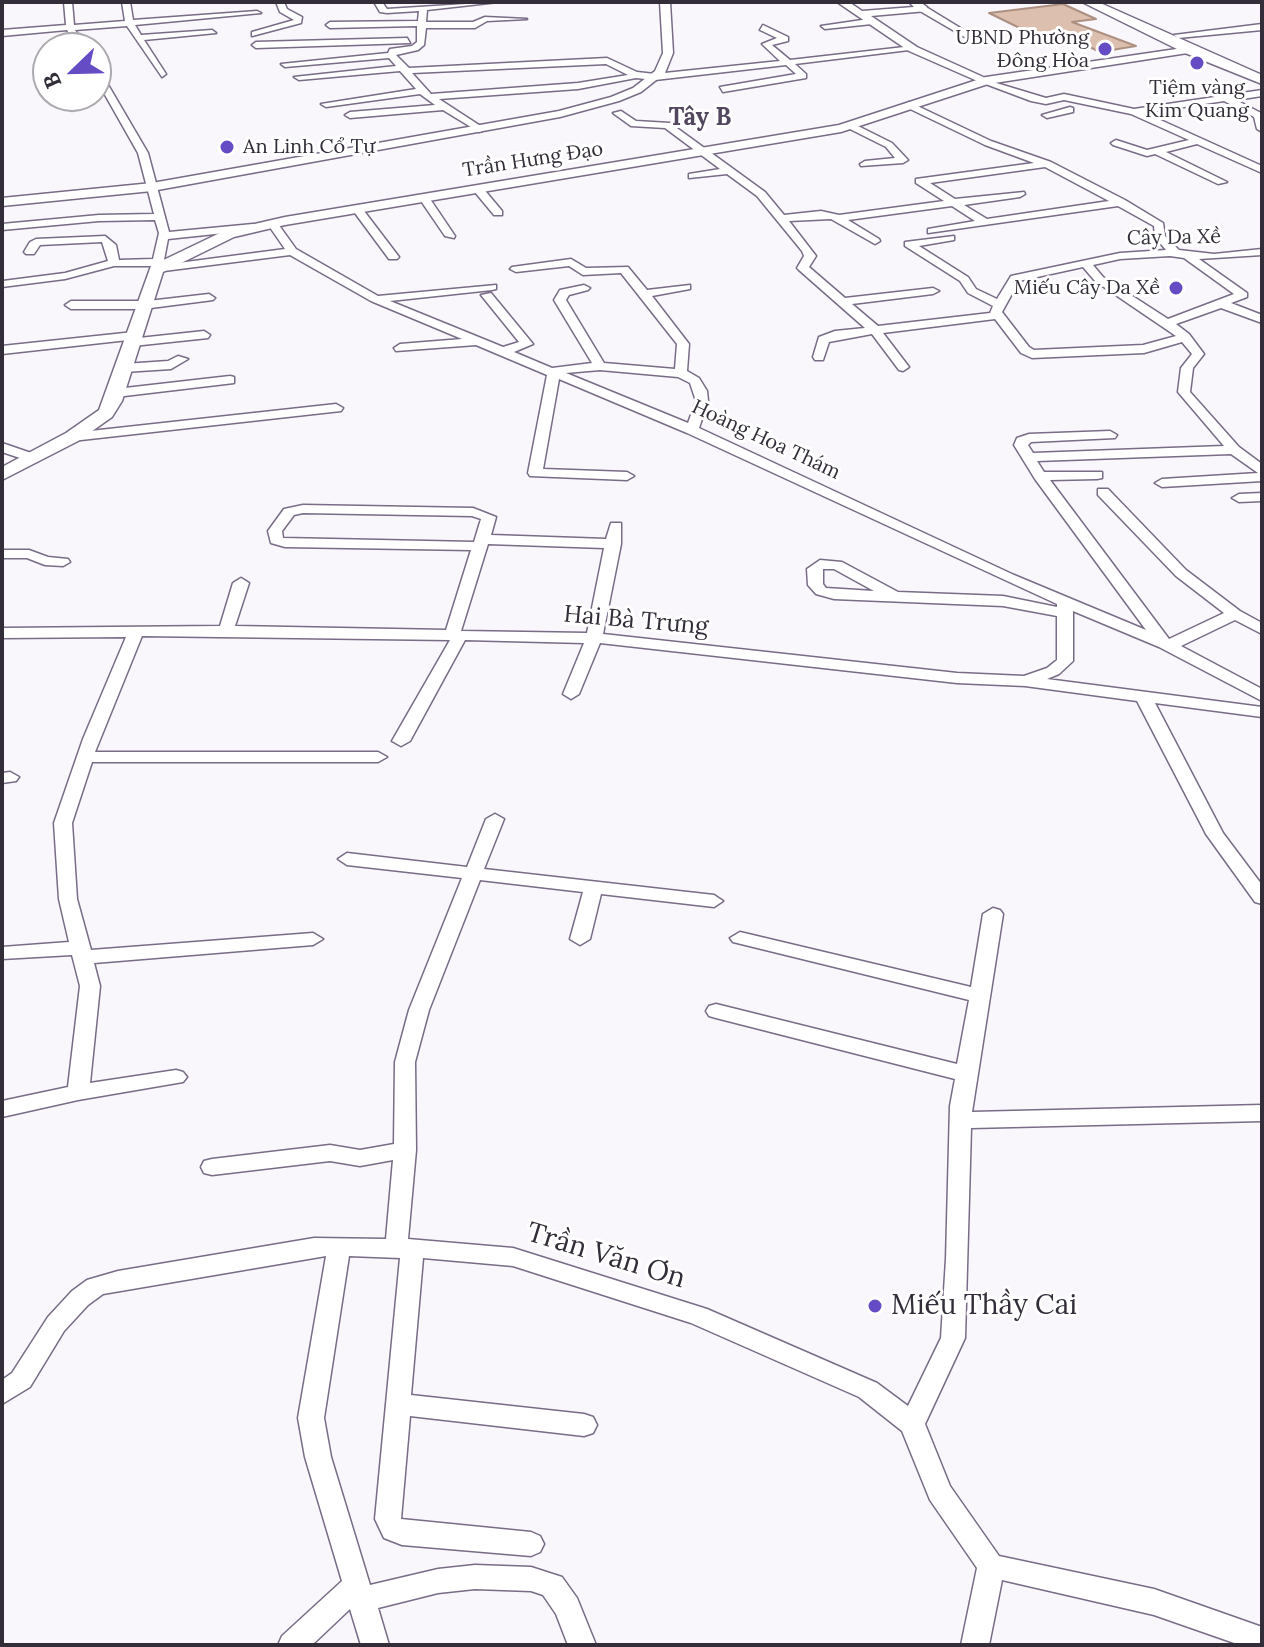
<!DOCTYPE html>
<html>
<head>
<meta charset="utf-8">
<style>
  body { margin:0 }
  #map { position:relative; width:1264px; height:1647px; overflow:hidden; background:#f9f6fc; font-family:Lora,serif }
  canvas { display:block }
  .frame { position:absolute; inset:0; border:4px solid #322d38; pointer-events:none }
  .north { position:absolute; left:32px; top:32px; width:80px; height:80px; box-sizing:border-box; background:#fff; border:2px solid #adabaf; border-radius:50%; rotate:247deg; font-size:22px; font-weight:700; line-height:32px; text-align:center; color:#322d38 }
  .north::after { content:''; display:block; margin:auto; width:28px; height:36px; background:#654bc4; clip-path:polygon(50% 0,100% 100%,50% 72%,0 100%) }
</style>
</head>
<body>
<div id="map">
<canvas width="1264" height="1647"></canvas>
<div class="frame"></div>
<div class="north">B</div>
</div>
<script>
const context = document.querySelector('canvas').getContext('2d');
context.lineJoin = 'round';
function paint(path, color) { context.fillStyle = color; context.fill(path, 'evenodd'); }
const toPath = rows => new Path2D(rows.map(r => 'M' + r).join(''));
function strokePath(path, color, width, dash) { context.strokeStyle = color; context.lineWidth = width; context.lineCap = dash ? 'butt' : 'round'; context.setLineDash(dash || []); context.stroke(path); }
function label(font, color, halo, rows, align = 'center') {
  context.font = font + ' Lora,serif'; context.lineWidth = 6; context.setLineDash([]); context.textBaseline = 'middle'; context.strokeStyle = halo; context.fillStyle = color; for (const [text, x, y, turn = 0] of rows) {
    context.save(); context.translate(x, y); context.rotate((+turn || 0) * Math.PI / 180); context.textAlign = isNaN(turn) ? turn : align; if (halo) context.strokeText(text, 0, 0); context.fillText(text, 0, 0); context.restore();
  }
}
const building = toPath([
  [1063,4,1096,19,1072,22,1136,46,1100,52,1059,32,1034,35,989,13,1063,4]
]);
const minor = toPath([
  [64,2,72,2,74,25,125,21,122,2,130,2,133,20,257,11,261,13,135,25,141,35,212,30,216,33,144,40,166,74,162,77,127,26,75,30,86,48,78,48,67,30,2,36,2,30,66,25,64,2],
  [276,2,284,2,287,9,302,17,301,23,252,36,252,32,294,20,280,12,276,2],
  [374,2,382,2,387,9,498,2,427,10,426,22,473,22,485,17,527,19,487,21,475,28,426,28,424,45,418,50,396,55,409,68,607,58,637,72,655,74,780,61,762,44,777,38,760,30,763,25,788,37,788,41,772,45,790,60,913,46,917,49,795,64,806,74,806,78,723,92,720,87,796,74,786,65,655,80,636,78,578,89,439,99,482,127,482,131,479,132,443,110,350,118,345,115,350,112,435,105,420,94,326,107,321,104,416,89,400,71,299,80,294,77,396,66,389,58,285,67,281,64,388,53,390,49,412,46,417,42,417,26,330,28,326,25,330,22,418,21,419,11,387,13,380,12,374,2],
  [606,64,628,75,578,83,431,94,412,73,606,64],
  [920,7,926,7,975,37,968,39,920,11,920,7],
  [869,19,872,24,825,29,821,26,869,19],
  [1262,24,1262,30,1178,38,1174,35,1262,24],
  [407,38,410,43,256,48,252,45,256,42,407,38],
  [96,68,100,71,148,153,169,232,253,224,258,227,253,230,168,239,163,265,285,249,267,223,276,221,296,249,378,296,496,285,496,289,492,290,390,301,503,347,519,342,481,295,491,293,533,344,514,352,552,368,592,363,554,300,560,290,584,285,590,288,588,290,569,295,566,300,604,363,675,369,677,344,621,273,583,275,569,266,516,272,510,269,512,267,571,259,586,268,628,267,647,290,690,285,690,289,652,296,689,344,687,371,699,378,707,391,708,401,699,428,1014,575,1146,630,1035,479,1014,445,1017,438,1029,434,1110,431,1117,435,1115,438,1031,442,1028,445,1033,453,1224,446,1178,392,1181,368,1192,354,1182,342,1144,353,1032,358,1021,353,995,319,883,333,909,367,903,371,899,370,872,334,829,342,823,360,815,360,813,357,819,337,835,331,865,328,799,270,797,268,804,256,802,251,757,196,727,174,689,178,689,174,720,169,665,128,631,126,613,113,621,111,636,121,670,123,765,192,784,215,821,211,839,215,944,201,916,183,916,179,1034,163,985,145,906,107,904,105,909,102,991,141,1051,162,1125,200,1163,223,1165,236,1179,250,1214,254,1262,249,1262,255,1199,259,1247,293,1247,297,1231,303,1262,315,1262,323,1221,308,1176,324,1189,334,1204,354,1193,368,1190,392,1239,447,1262,464,1262,481,1162,487,1155,483,1162,479,1258,473,1231,454,1037,461,1044,472,1102,472,1102,478,1097,479,1050,480,1169,639,1224,613,1176,576,1098,495,1098,489,1108,489,1186,570,1240,611,1262,623,1262,634,1235,620,1181,646,1262,689,1262,701,1159,647,1073,611,1073,661,1059,674,1047,679,1262,707,1262,717,1155,703,1223,833,1262,885,1262,904,1255,902,1206,834,1137,701,1025,686,957,683,600,643,579,694,571,699,563,694,584,643,465,640,410,741,401,746,392,741,450,640,142,636,95,752,378,752,387,757,378,762,92,762,72,823,77,899,91,950,313,933,323,939,313,945,94,963,100,986,90,1083,176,1070,183,1072,187,1077,183,1082,78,1100,2,1117,2,1101,68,1087,80,986,72,955,2,959,2,947,69,942,59,899,54,823,83,739,126,637,2,638,2,628,220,626,233,583,241,578,249,583,235,626,446,630,471,550,285,547,271,543,268,531,284,509,303,505,473,508,496,517,491,535,606,539,611,523,621,523,621,544,603,634,957,673,1024,676,1047,668,1057,660,1057,616,1003,606,834,599,816,594,808,585,807,569,820,560,842,562,898,592,1003,596,1057,607,1057,604,687,433,559,379,543,469,627,472,634,476,627,480,530,476,528,473,547,375,476,345,396,351,394,348,400,344,462,339,371,301,290,255,156,272,152,271,151,266,114,266,65,279,2,287,3,281,65,273,108,261,102,242,40,245,34,254,26,254,24,252,30,242,36,239,105,236,116,245,119,260,153,259,159,233,155,220,99,221,2,230,2,224,99,215,154,214,138,153,96,79,96,68],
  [1045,167,1109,201,987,219,964,205,1020,197,1025,194,1024,192,955,199,930,183,1045,167],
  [952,206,975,221,928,229,928,233,1118,206,1154,226,1155,237,1166,250,1120,253,1011,276,997,299,976,289,968,277,919,246,954,240,954,236,905,242,905,246,960,281,968,293,993,306,990,313,878,326,852,304,933,294,939,291,933,288,845,298,809,267,816,256,789,221,831,219,875,244,880,241,879,239,848,220,952,206],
  [1170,256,1184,258,1234,294,1168,319,1103,277,1093,265,1120,259,1170,256],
  [1083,267,1095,281,1176,336,1143,345,1034,350,1029,347,1002,312,1019,281,1083,267],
  [600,370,678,377,690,383,696,401,688,423,566,373,600,370],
  [303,513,472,516,481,519,474,542,283,538,282,531,294,515,303,513],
  [488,544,604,548,587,633,461,631,488,544],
  [823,569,834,569,874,591,826,588,823,584,823,569],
  [983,79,1046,98,1064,94,1134,109,1262,90,1262,96,1236,100,1261,113,1262,132,1257,129,1254,117,1224,101,1145,113,1262,166,1262,173,1197,144,1166,152,1227,182,1218,184,1155,154,1147,156,1113,145,1111,143,1116,140,1147,150,1189,140,1131,114,1064,100,1046,104,1031,101,983,83,983,79],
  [1070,107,1073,108,1073,112,1047,118,1042,115,1070,107],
  [848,124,854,124,892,143,908,160,903,163,861,166,860,164,865,161,895,158,886,147,848,128,848,124],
  [474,187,482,187,502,211,502,215,494,215,474,191,474,187],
  [424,195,428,196,455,236,454,238,445,236,419,198,424,195],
  [353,207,361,207,399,257,397,259,389,259,352,209,353,207],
  [209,294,215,298,213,300,143,309,71,309,65,305,71,301,148,301,209,294],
  [204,331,210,335,208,338,133,346,129,345,128,340,2,354,2,346,134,332,138,333,139,338,204,331],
  [178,356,188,359,171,369,124,372,118,368,124,364,168,361,178,356],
  [230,376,234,377,234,383,116,397,110,393,116,389,230,376],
  [336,404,343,408,341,411,72,441,65,437,72,433,336,404],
  [2,443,37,455,39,458,32,462,2,452,2,443],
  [1262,493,1262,501,1239,502,1232,498,1239,494,1262,493],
  [2,550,29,550,48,557,68,559,70,562,63,566,45,565,27,558,2,558,2,550],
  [10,772,19,777,16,781,2,783,2,773,10,772],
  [495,814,504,819,484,869,714,895,723,901,714,907,601,894,590,939,580,945,570,939,583,892,480,880,429,1010,415,1062,416,1150,408,1239,513,1248,707,1309,877,1383,908,1406,941,1338,946,1259,950,1106,955,1079,716,1018,709,1016,706,1011,709,1006,716,1004,957,1064,969,1000,733,942,730,938,740,932,971,987,983,914,993,908,1000,910,1003,914,972,1112,1262,1105,1262,1121,971,1128,965,1338,925,1424,950,1486,999,1556,1154,1589,1262,1627,1262,1645,1240,1645,1154,1615,1002,1580,989,1645,961,1645,977,1568,930,1500,902,1431,859,1397,691,1323,513,1266,423,1258,411,1395,584,1414,593,1417,597,1425,593,1433,584,1436,410,1416,401,1519,531,1532,540,1536,544,1544,540,1552,531,1556,402,1545,384,1538,375,1519,400,1258,349,1256,324,1418,331,1457,370,1585,438,1569,475,1565,531,1567,562,1577,577,1598,596,1645,568,1645,556,1614,543,1595,531,1591,475,1589,438,1593,378,1608,389,1645,361,1645,350,1609,312,1645,278,1645,282,1636,342,1581,305,1457,298,1418,326,1256,103,1294,88,1305,64,1331,30,1387,2,1404,2,1380,12,1373,48,1317,72,1291,87,1280,118,1271,314,1238,386,1239,393,1160,360,1166,330,1161,212,1175,204,1173,201,1167,204,1161,212,1159,330,1145,360,1150,394,1144,395,1062,409,1010,462,878,347,865,338,859,347,853,467,867,486,819,495,814]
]);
const tertiary = toPath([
  [660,2,670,2,673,53,665,73,641,92,619,101,560,117,152,191,2,206,2,198,152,183,559,111,611,97,633,88,655,71,663,53,660,2],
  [837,2,849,2,862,11,914,7,909,2,920,2,927,7,927,11,871,16,917,47,992,81,982,83,909,51,837,2]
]);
const secondary = toPath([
  [1190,47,1194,48,1194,52,988,84,841,132,285,225,234,237,163,272,122,401,112,417,78,441,2,480,2,467,66,433,99,410,151,266,224,231,285,217,839,125,986,77,1190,47]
]);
const primary = toPath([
  [1082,2,1098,2,1262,75,1262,84,1185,53,1082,2]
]);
const markers = [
  [1105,49,8,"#654bc4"],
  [1197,63,8,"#654bc4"],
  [227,147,8,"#654bc4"],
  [1176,288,8,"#654bc4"],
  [875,1306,8,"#654bc4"]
];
const farPoinames = [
  ["UBND Phường",1089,38],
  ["Đông Hòa",1089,61],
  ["Tiệm vàng",1197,88,"center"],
  ["Kim Quang",1197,111,"center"],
  ["An Linh Cổ Tự",243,147,"left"],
  ["Miếu Cây Da Xề",1160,288]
];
const farStreetnames = [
  ["Trần Hưng Đạo",533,160,-9],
  ["Cây Da Xề",1174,238,-1],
  ["Hoàng Hoa Thám",766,440,25]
];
const farQuarternames = [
  ["Tây B",700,118]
];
const streetNames = [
  ["Hai Bà Trưng",636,621,5]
];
const nearStreetnames = [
  ["Trần Văn Ơn",606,1256,17]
];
const nearPoinames = [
  ["Miếu Thầy Cai",891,1306]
];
paint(building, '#ddbfaf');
strokePath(building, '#ad9081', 2);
strokePath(minor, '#786c86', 3);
strokePath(tertiary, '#786c86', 3);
strokePath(secondary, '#786c86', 3);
strokePath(primary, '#786c86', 3);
paint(minor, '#fff');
paint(tertiary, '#fff');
paint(secondary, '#fff');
paint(primary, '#fff');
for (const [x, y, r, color] of markers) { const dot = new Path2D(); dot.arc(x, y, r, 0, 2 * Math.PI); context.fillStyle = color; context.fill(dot); strokePath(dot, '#fff', 3); }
label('20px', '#322d38', '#fff', farPoinames, 'right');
label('20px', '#322d38', '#fff', farStreetnames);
label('bold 24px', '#52475f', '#fff', farQuarternames);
label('24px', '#322d38', '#fff', streetNames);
label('28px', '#322d38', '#fff', nearStreetnames);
label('28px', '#322d38', '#fff', nearPoinames, 'left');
</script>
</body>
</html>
